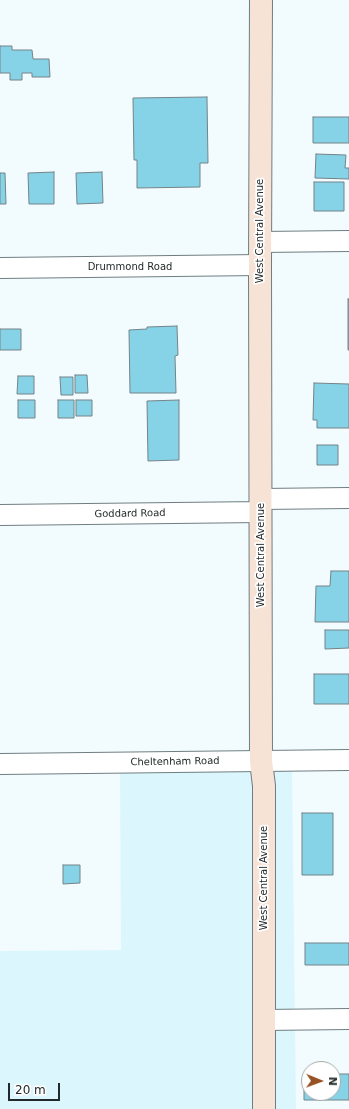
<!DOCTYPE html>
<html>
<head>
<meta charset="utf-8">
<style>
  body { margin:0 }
  #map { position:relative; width:349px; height:1109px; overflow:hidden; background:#f2fcff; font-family:"DejaVu Sans",sans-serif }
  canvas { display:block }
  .north { position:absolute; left:301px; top:1061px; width:40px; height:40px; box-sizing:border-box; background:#fff; border:1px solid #a7a9aa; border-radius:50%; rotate:91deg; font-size:11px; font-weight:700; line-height:16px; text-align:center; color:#22292a }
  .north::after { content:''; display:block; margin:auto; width:14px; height:18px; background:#965225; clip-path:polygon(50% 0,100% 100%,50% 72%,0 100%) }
  .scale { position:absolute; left:8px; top:1083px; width:52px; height:18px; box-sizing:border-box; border:2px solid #22292a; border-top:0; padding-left:5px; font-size:12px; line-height:14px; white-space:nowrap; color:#22292a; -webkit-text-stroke:3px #fff; paint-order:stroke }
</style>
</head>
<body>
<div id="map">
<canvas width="349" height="1109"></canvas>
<div class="north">N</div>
<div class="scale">20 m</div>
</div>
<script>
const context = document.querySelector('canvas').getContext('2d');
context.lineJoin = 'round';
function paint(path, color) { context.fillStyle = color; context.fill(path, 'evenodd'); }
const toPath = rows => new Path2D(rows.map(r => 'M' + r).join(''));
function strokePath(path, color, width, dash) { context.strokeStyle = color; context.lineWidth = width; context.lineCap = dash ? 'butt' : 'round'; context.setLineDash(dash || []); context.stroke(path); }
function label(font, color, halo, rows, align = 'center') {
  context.font = font + ' "DejaVu Sans",sans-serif'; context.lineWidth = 3.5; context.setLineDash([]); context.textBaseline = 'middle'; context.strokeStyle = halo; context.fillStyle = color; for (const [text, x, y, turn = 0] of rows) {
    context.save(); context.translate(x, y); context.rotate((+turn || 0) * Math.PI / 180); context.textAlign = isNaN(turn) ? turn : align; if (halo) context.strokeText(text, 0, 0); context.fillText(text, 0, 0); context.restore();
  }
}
const built = toPath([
  [292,769,296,1109,0,1109,0,951,121,950,120,771]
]);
const building = toPath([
  [0,46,12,46,12,50,32,50,33,59,49,59,50,77,32,77,32,73,22,73,22,80,10,80,10,73,0,73,0,46],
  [207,97,208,163,200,163,200,187,137,188,137,160,134,160,133,98,207,97],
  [313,117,349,117,349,143,313,143,313,117],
  [316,154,346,155,345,168,349,168,349,179,315,178,316,154],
  [54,172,54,204,29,204,28,173,54,172],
  [102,172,103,203,77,204,76,173,102,172],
  [0,173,5,173,6,204,0,204,0,173],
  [314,182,344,182,344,211,314,211,314,182],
  [348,299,349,299,349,350,348,350,348,299],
  [177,326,178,355,175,356,176,393,130,393,129,330,147,329,147,327,177,326],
  [0,329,21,329,21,350,0,350,0,329],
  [75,375,87,375,88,393,75,393,75,375],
  [18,376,34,376,34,394,17,394,18,376],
  [60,377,73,377,73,395,61,395,60,377],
  [314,383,349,384,349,428,317,428,317,420,313,420,314,383],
  [18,400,35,400,35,418,18,418,18,400],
  [58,400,74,400,74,418,58,418,58,400],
  [76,400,92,400,92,416,76,416,76,400],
  [179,400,179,460,148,461,147,401,179,400],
  [317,445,338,445,338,465,317,465,317,445],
  [331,571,349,571,349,622,315,622,316,586,330,586,331,571],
  [325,630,349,630,349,648,325,649,325,630],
  [314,674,349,674,349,704,314,704,314,674],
  [302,813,333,813,333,875,302,875,302,813],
  [63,865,80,865,80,883,63,884,63,865],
  [305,943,349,943,349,965,305,965,305,943],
  [304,1074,309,1074,309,1093,333,1093,333,1074,349,1074,349,1100,304,1100,304,1074]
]);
const minor = toPath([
  [260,242,349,241],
  [0,268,260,265],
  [261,499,349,498],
  [0,515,261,512],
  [0,764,349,760],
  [264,1020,349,1019]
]);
const secondary = toPath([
  [261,0,260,265,261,761,264,786,264,1109]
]);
const streetNames = [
  ["West Central Avenue",260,231,-90],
  ["Drummond Road",130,267],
  ["Goddard Road",130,514,-1],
  ["West Central Avenue",261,555,-90],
  ["Cheltenham Road",175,762,-1],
  ["West Central Avenue",264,878,-90]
];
paint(built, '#dcf6fd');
paint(building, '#86d3e7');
strokePath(building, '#748387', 1);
strokePath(minor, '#6f7e82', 22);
strokePath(secondary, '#6f7e82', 24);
strokePath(minor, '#fff', 20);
strokePath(secondary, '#f7e2d6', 22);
label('10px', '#22292a', '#fff', streetNames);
</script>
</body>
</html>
